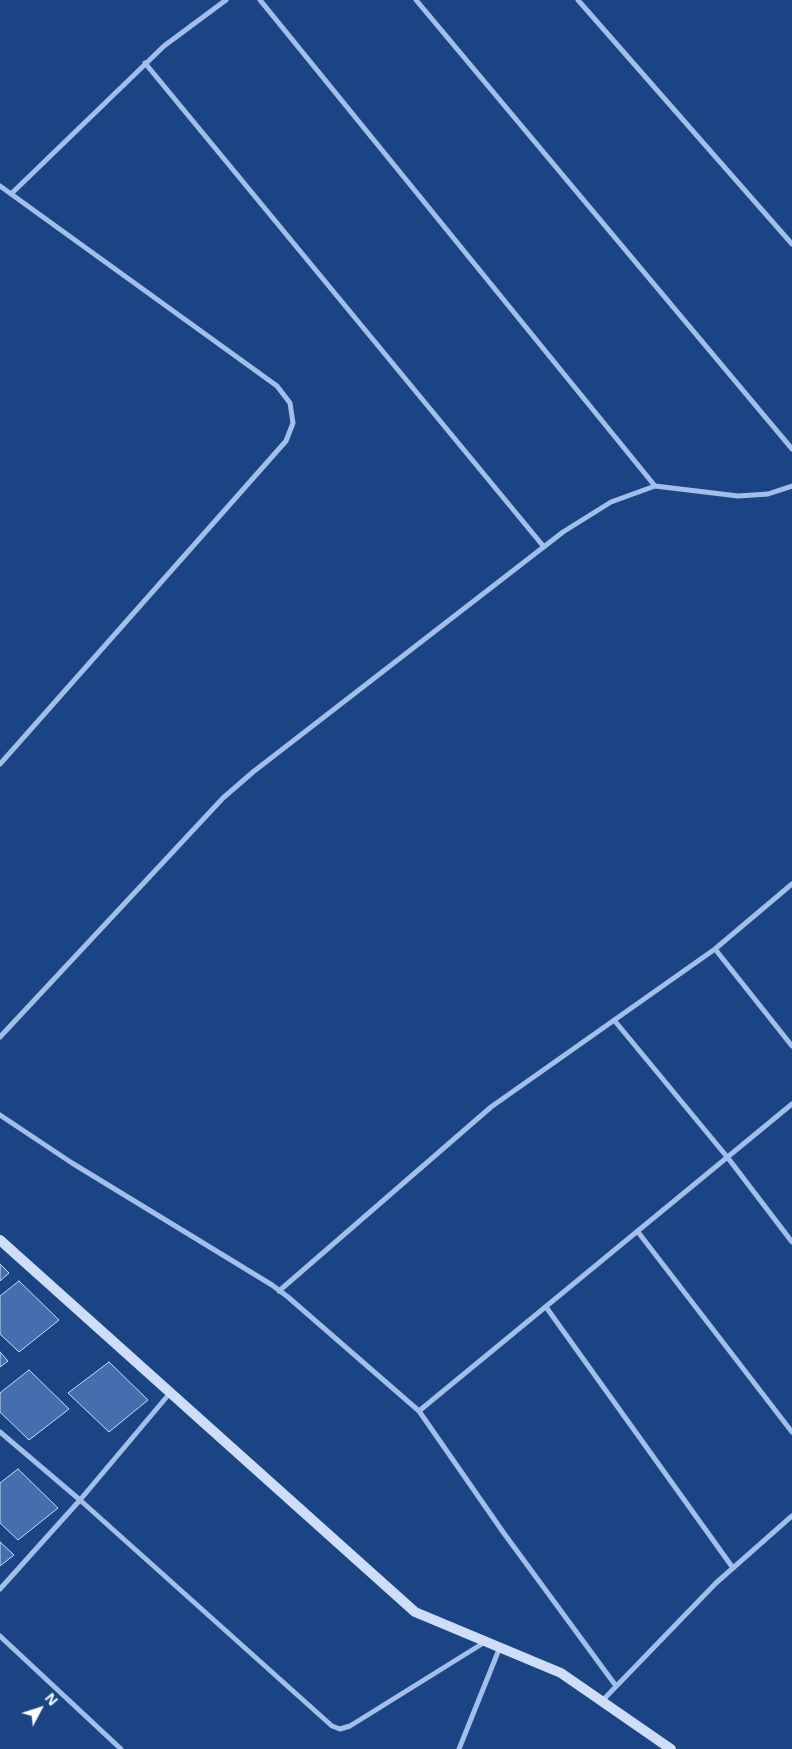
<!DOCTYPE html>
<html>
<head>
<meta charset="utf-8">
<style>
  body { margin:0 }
  #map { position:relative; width:792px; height:1749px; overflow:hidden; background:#1b4485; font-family:"Noto Sans",sans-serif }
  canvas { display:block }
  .north { position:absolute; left:15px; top:1684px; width:50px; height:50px; -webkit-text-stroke:4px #1b4485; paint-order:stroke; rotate:50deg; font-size:14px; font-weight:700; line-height:20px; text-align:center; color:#fff }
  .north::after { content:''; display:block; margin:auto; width:18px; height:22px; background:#fff; clip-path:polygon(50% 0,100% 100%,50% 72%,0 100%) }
</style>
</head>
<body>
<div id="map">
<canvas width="792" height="1749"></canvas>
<div class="north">N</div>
</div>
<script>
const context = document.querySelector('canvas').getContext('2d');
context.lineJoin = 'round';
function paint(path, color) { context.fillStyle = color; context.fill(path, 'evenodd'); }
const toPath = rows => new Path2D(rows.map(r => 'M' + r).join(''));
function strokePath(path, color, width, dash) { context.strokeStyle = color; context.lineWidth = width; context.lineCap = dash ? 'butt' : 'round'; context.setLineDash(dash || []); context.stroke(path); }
const building = toPath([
  [0,1264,9,1273,0,1281,0,1264],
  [19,1281,59,1320,19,1352,0,1334,0,1296,19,1281],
  [0,1352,8,1361,0,1367,0,1352],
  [109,1362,148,1400,109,1432,68,1393,109,1362],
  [29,1370,69,1409,29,1440,0,1412,0,1393,29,1370],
  [18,1469,58,1508,18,1540,0,1523,0,1483,18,1469],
  [0,1542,14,1555,0,1566,0,1542]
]);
const street = toPath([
  [260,0,655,486],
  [416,0,792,449],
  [578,0,792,244],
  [145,63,544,547],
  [0,186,277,386,290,403,293,423,286,441,0,764],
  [11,194,164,46,226,0],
  [715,949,792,1046],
  [614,1020,728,1158,792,1242],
  [0,1037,223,798,253,772,563,532,611,502,655,486,738,496,768,494,792,486],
  [0,1115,72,1163,272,1285,288,1297,419,1411,503,1532,616,1686],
  [638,1232,792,1432],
  [279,1291,491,1107,715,949,792,884],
  [546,1307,733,1568],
  [419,1411,792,1104],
  [0,1432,80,1500,332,1726,340,1729,350,1726,485,1642],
  [0,1589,80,1500,170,1393],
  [0,1636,121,1749],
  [602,1701,716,1583,792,1516],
  [459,1749,500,1647]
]);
const secondary = toPath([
  [0,1240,415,1612,561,1673,671,1749]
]);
paint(building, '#446eae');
strokePath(building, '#c7dbf8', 1);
strokePath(street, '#a2bfeb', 5);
strokePath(secondary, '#cedef8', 10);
</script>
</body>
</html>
